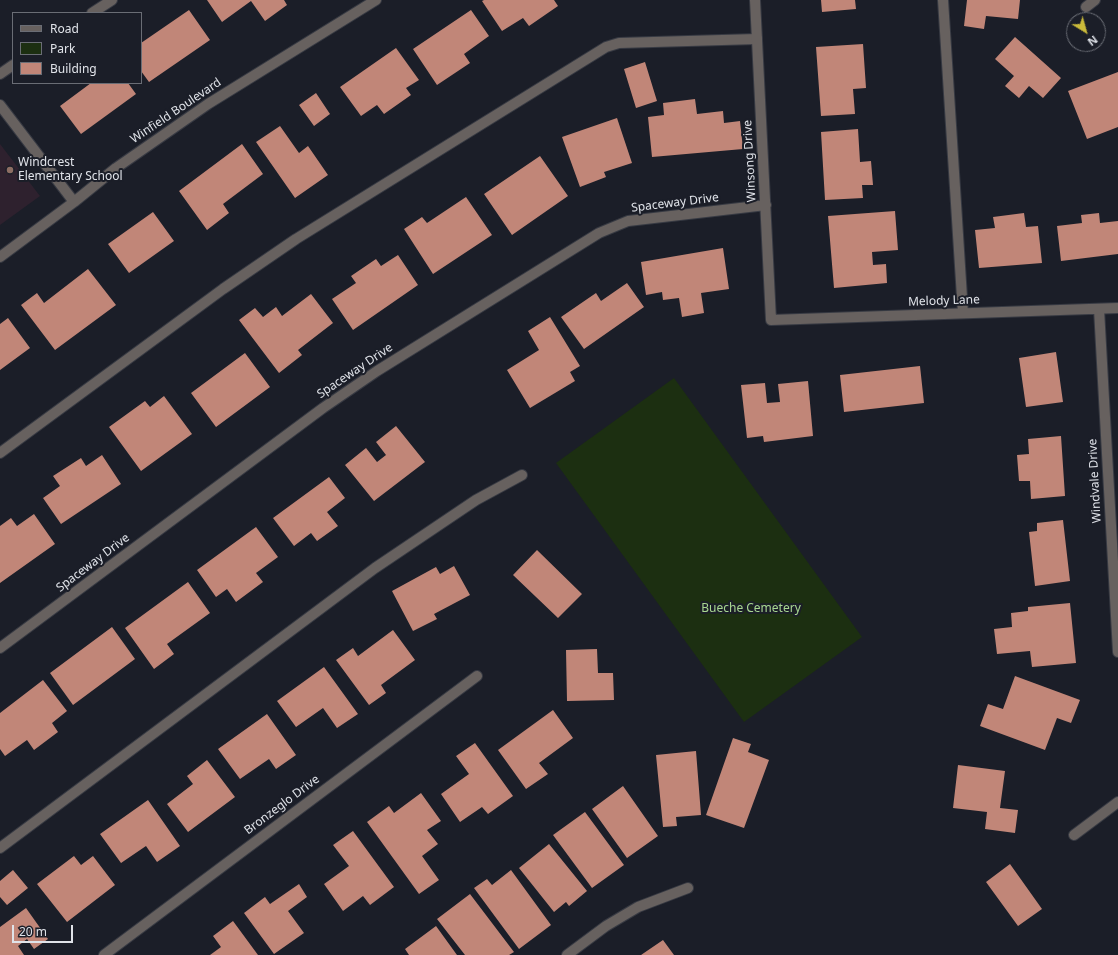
<!DOCTYPE html>
<html>
<head>
<meta charset="utf-8">
<style>
  body { margin:0 }
  #map { position:relative; width:1118px; height:955px; overflow:hidden; background:#1b1e28; font-family:"Noto Sans",sans-serif }
  canvas { display:block }
  .legend { position:absolute; left:12px; top:12px; width:130px; height:72px; box-sizing:border-box; background:#1b1e28; border:1px solid #6a6d75; margin:0; padding:5px 7px; list-style:none; font-size:12px; color:#e0e3e9 }
  .legend li { display:flex; align-items:center; gap:8px; height:20px }
  .legend b { width:20px; border:1px solid #6a6d75 }
  .north { position:absolute; left:1066px; top:12px; width:40px; height:40px; box-sizing:border-box; background:#1b1e28; border:1px solid #6a6d75; border-radius:50%; rotate:143deg; font-size:11px; font-weight:700; line-height:16px; text-align:center; color:#e0e3e9 }
  .north::after { content:''; display:block; margin:auto; width:14px; height:18px; background:#caba3a; clip-path:polygon(50% 0,100% 100%,50% 72%,0 100%) }
  .scale { position:absolute; left:12px; top:925px; width:61px; height:18px; box-sizing:border-box; border:2px solid #e0e3e9; border-top:0; padding-left:5px; font-size:12px; line-height:14px; white-space:nowrap; color:#e0e3e9; -webkit-text-stroke:3px #1b1e28; paint-order:stroke }
</style>
</head>
<body>
<div id="map">
<canvas width="1118" height="955"></canvas>
<ul class="legend">
<li><b style="height:5px;background:#67615f"></b>Road</li>
<li><b style="height:11px;background:#1c2f11"></b>Park</li>
<li><b style="height:11px;background:#c18678"></b>Building</li>
</ul>
<div class="north">N</div>
<div class="scale">20 m</div>
</div>
<script>
const context = document.querySelector('canvas').getContext('2d');
context.lineJoin = 'round';
function paint(path, color) { context.fillStyle = color; context.fill(path, 'evenodd'); }
const toPath = rows => new Path2D(rows.map(r => 'M' + r).join(''));
function strokePath(path, color, width, dash) { context.strokeStyle = color; context.lineWidth = width; context.lineCap = dash ? 'butt' : 'round'; context.setLineDash(dash || []); context.stroke(path); }
function label(font, color, halo, rows, align = 'center') {
  context.font = font + ' "Noto Sans",sans-serif'; context.lineWidth = 4; context.setLineDash([]); context.textBaseline = 'middle'; context.strokeStyle = halo; context.fillStyle = color; for (const [text, x, y, turn = 0] of rows) {
    context.save(); context.translate(x, y); context.rotate((+turn || 0) * Math.PI / 180); context.textAlign = isNaN(turn) ? turn : align; if (halo) context.strokeText(text, 0, 0); context.fillText(text, 0, 0); context.restore();
  }
}
const education = toPath([
  [0,144,40,196,0,225]
]);
const green = toPath([
  [674,378,862,637,744,722,556,463]
]);
const building = toPath([
  [207,0,284,0,287,5,265,21,251,1,222,22],
  [484,0,554,0,558,6,529,26,523,18,502,31,482,1],
  [821,0,855,0,856,9,822,12],
  [967,0,1020,0,1018,19,986,16,984,29,964,26],
  [189,10,210,40,149,82,141,71,141,43],
  [471,10,489,36,464,54,470,63,437,85,413,49],
  [1015,37,1061,78,1043,98,1029,86,1019,98,1005,86,1014,76,995,59],
  [863,44,866,88,853,89,855,114,821,116,816,47],
  [396,48,419,80,406,88,411,95,384,114,377,105,361,116,340,87],
  [645,62,657,101,636,108,624,69],
  [1118,72,1118,127,1087,139,1068,91],
  [91,83,128,83,136,94,81,134,60,106],
  [316,93,330,114,314,126,299,105],
  [695,99,697,114,723,111,724,123,740,121,743,149,652,157,648,117,664,115,663,103],
  [617,118,632,163,604,172,606,177,580,187,562,137],
  [280,126,299,153,308,146,328,175,295,198,256,142],
  [858,129,860,162,871,161,873,185,862,185,863,198,825,200,821,132],
  [242,144,263,174,223,204,229,213,207,230,179,191],
  [540,156,568,196,512,235,484,194],
  [466,197,492,235,433,274,404,229,422,217,427,223],
  [895,211,898,250,872,252,873,265,886,264,887,283,834,288,828,216],
  [153,212,174,241,129,273,108,244],
  [1024,213,1026,227,1038,226,1042,263,979,268,975,230,995,228,993,217],
  [1099,213,1100,223,1118,221,1118,254,1061,261,1057,226,1082,223,1081,215],
  [723,248,729,289,701,293,704,313,682,317,679,298,663,300,662,292,646,295,641,262],
  [398,255,418,285,353,330,332,299,356,283,351,276,376,259,381,266],
  [88,269,116,305,55,350,21,305,37,293,44,303],
  [627,283,644,307,584,349,561,317,596,293,601,301],
  [311,294,333,323,298,350,302,355,279,373,239,320,255,308,263,317,276,307,282,316],
  [550,317,580,366,570,372,575,381,530,408,507,370,539,350,528,331],
  [8,318,30,348,0,370,0,324],
  [1056,352,1063,402,1026,407,1019,358],
  [245,353,270,387,216,427,191,393],
  [920,366,924,403,844,412,840,375],
  [808,381,813,436,764,442,763,436,747,438,741,385,765,383,767,403,780,402,778,384],
  [164,396,192,434,141,471,109,427,145,401,150,407],
  [396,426,425,462,374,501,345,465,366,448,377,462,386,455,376,442],
  [1061,436,1065,496,1031,499,1030,481,1019,481,1017,455,1029,454,1028,439],
  [102,455,121,484,61,524,43,498,60,486,53,476,81,458,86,466],
  [329,477,345,498,327,512,338,526,317,541,311,533,294,546,273,518],
  [34,514,55,544,0,583,0,526,11,518,17,526],
  [1063,520,1070,581,1035,586,1029,532,1037,531,1037,523],
  [256,527,278,557,256,573,263,582,236,602,227,589,216,597,197,570],
  [537,550,582,594,558,618,513,575],
  [454,566,470,595,434,614,437,619,413,631,392,591,436,567,440,574],
  [188,582,210,613,167,644,174,654,154,669,125,628],
  [1070,603,1076,663,1032,667,1030,651,997,654,994,629,1012,627,1011,613,1028,611,1028,607],
  [112,627,135,659,73,705,50,673],
  [393,630,415,660,381,685,386,693,369,705,336,660,353,648,358,656],
  [597,649,598,673,613,673,614,700,567,701,566,650],
  [324,667,358,714,337,728,323,708,296,727,277,701],
  [1015,676,1080,700,1071,723,1057,718,1045,750,980,726,988,704,1003,709],
  [43,680,67,711,52,723,58,732,34,750,27,740,5,756,0,749,0,713],
  [553,710,573,738,539,763,548,774,526,789,498,750],
  [267,714,296,755,276,769,269,759,240,779,218,749],
  [733,738,751,744,748,752,769,760,744,828,706,815],
  [475,743,513,796,488,814,482,807,460,822,441,794,469,774,456,756],
  [696,751,701,815,676,817,677,826,663,827,656,755],
  [207,760,235,797,188,832,167,804,193,784,187,776],
  [958,765,1005,771,1000,808,1018,810,1015,833,985,829,987,812,953,808],
  [623,786,658,836,627,858,592,809],
  [421,793,441,821,427,830,438,844,422,856,439,880,419,894,367,822,389,806,394,813],
  [148,800,180,846,157,862,146,846,121,863,100,834],
  [585,812,624,865,592,888,553,835],
  [353,831,394,887,370,905,363,896,343,911,324,884,349,866,333,845],
  [549,844,587,891,569,906,566,902,554,912,519,868],
  [74,856,81,865,93,856,115,885,67,922,37,884],
  [1010,864,1042,909,1018,926,986,882],
  [13,870,28,888,7,905,0,897,0,881],
  [511,870,551,925,519,949,474,888,487,879,492,885],
  [299,884,307,897,288,911,304,933,274,954,244,913,265,897,270,904],
  [470,894,514,952,509,955,465,955,437,919],
  [26,908,48,939,34,949,27,939,18,946,24,955,0,955,0,927],
  [233,921,258,955,210,955,221,947,213,936],
  [436,926,457,955,409,955,405,949],
  [663,940,674,955,641,955]
]);
const lane = toPath([
  [943,0,963,313],
  [92,13,112,0],
  [0,74,13,65],
  [0,453,223,289,296,239,606,47,619,43,757,39],
  [0,848,375,568,476,500,522,475]
]);
const street = toPath([
  [755,0,771,320,1118,308],
  [1086,7,1095,0],
  [0,105,74,202],
  [0,257,74,202,116,168,208,104,376,0],
  [1099,309,1118,652],
  [0,648,323,408,377,371,599,233,628,221,766,205],
  [1074,835,1118,802],
  [104,955,477,676],
  [567,955,606,926,638,907,688,888]
]);
const markers = [
  [10,170,4,"#8d6e63"]
];
const streetNames = [
  ["Winfield Boulevard",176,111,-34],
  ["Winsong Drive",750,161,-93],
  ["Spaceway Drive",675,203,-7],
  ["Melody Lane",944,301,-2],
  ["Spaceway Drive",355,371,-34],
  ["Windvale Drive",1095,481,-93],
  ["Spaceway Drive",93,563,-37],
  ["Bronzeglo Drive",282,805,-37]
];
const poiNames = [
  ["Windcrest",18,163],
  ["Elementary School",18,177]
];
const parkNames = [
  ["Bueche Cemetery",751,609]
];
paint(education, '#2e212e');
paint(green, '#1c2f11');
paint(building, '#c18678');
strokePath(lane, '#373a43', 12);
strokePath(street, '#373a43', 12);
strokePath(lane, '#67615f', 10);
strokePath(street, '#67615f', 10);
for (const [x, y, r, color] of markers) { const dot = new Path2D(); dot.arc(x, y, r, 0, 2 * Math.PI); context.fillStyle = color; context.fill(dot); strokePath(dot, '#1b1e28', 1.5); }
label('12px', '#e0e3e9', '#1b1e28', streetNames);
label('12px', '#e0e3e9', '#1b1e28', poiNames, 'left');
label('12px', '#a8d791', '#1b1e28', parkNames);
</script>
</body>
</html>
